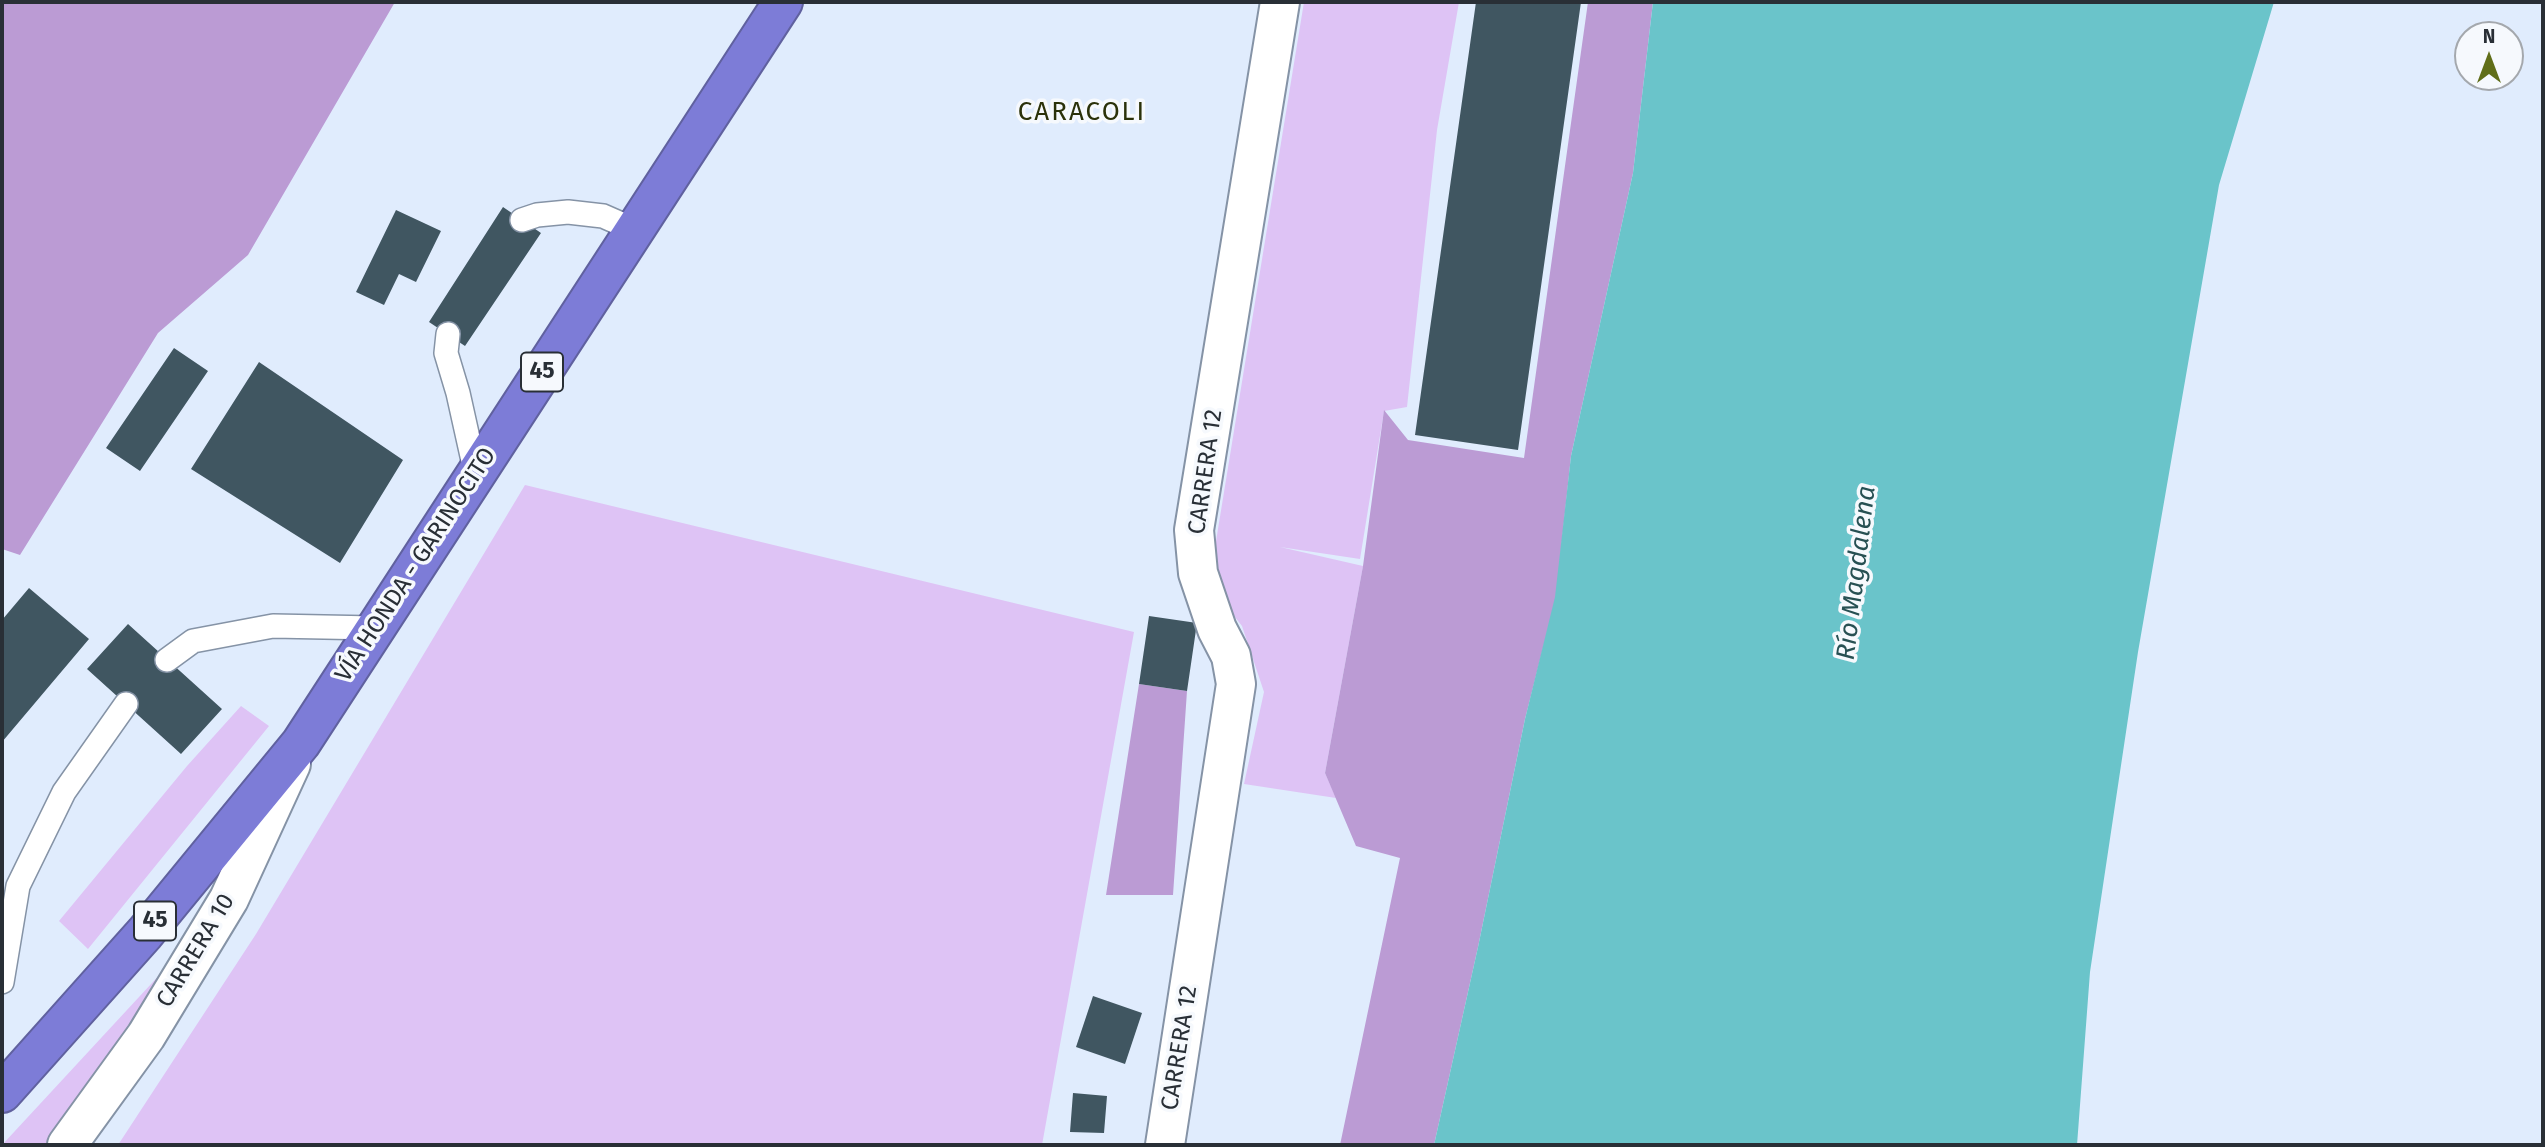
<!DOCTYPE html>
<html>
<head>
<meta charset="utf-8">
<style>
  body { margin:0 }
  #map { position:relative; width:2545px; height:1147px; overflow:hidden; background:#e0ecfd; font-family:"Fira Sans",sans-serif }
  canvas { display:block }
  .frame { position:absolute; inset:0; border:4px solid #292f36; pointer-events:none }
  .north { position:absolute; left:2454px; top:21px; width:70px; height:70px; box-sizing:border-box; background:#f6f9fd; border:2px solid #a4a8ad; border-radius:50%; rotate:0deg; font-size:19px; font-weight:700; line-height:28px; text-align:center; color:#292f36 }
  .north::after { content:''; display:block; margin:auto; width:24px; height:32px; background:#606e19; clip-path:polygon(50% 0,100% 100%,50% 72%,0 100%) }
</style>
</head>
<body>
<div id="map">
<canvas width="2545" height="1147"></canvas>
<div class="frame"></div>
<div class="north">N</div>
</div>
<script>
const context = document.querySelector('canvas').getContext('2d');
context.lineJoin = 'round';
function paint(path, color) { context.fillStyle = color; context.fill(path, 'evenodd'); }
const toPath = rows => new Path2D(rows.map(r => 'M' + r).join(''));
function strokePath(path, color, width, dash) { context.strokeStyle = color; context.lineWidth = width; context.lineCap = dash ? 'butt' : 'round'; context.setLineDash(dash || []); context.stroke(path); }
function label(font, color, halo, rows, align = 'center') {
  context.font = font + ' "Fira Sans",sans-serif'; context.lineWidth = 7; context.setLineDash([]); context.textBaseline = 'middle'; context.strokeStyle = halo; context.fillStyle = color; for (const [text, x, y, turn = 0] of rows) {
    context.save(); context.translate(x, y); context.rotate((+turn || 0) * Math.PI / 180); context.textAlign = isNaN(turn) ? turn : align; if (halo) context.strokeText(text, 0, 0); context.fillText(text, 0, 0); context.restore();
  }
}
const green = toPath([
  [1304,2,1459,2,1437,130,1407,407,1384,411,1360,559,1280,547,1363,566,1325,773,1336,798,1244,784,1264,692,1242,626,1209,584],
  [525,485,1134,632,1042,1145,118,1145,256,934],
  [241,706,269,726,88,949,59,921,187,766],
  [164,970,169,974,50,1145,2,1145]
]);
const forest = toPath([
  [2,2,395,2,248,255,158,333,20,555,2,549],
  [1588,2,1653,2,1633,173,1571,456,1556,597,1525,719,1478,947,1434,1145,1340,1145,1400,858,1356,846,1325,773,1363,566,1384,410,1408,440,1524,458],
  [1139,684,1187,691,1173,895,1106,895]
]);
const water = toPath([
  [1653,2,2274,2,2219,185,2138,652,2090,972,2077,1145,1434,1145,1478,947,1525,719,1555,597,1571,456,1633,173]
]);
const building = toPath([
  [1476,2,1581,2,1518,450,1415,435],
  [503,207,541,233,465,346,429,322],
  [396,210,441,231,416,282,399,274,384,305,356,292],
  [174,348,208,371,140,471,106,448],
  [259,362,403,460,340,563,191,469],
  [29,588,89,639,2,742,2,620],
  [1149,616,1197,623,1187,691,1139,684],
  [128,624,222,709,181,754,87,669],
  [1093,996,1142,1013,1125,1064,1076,1047],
  [1073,1093,1107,1096,1104,1133,1070,1132]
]);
const lane = toPath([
  [522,220,537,215,568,212,603,216,635,230],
  [448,334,446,353,458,393,476,474],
  [167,660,193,641,273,626,375,628],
  [2,982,18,886,64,792,126,704]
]);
const street = toPath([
  [1165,1145,1236,684,1231,656,1217,629,1198,573,1194,530,1280,2]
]);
const secondary = toPath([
  [67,1145,146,1036,229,899,291,764]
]);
const highway = toPath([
  [2,1093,145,933,301,743,783,2]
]);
const shields = [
  [542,372,42],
  [155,921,42]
];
const shieldNames = [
  ["45",542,372],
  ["45",155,921]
];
const streetNames = [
  ["CARRERA 12",1206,472,-82],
  ["VÍA HONDA - GARINOCITO",416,565,-57],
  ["CARRERA 10",196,951,-59],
  ["CARRERA 12",1180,1048,-81]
];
const neighbourhoodNames = [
  ["CARACOLI",1082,113]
];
const waterNames = [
  ["Río Magdalena",1857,573,-83]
];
paint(green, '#dec3f5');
paint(forest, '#bb9bd4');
paint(water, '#6ac4ca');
paint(building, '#405661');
strokePath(lane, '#8593a6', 26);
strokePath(street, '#8593a6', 42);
strokePath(secondary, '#8593a6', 42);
strokePath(highway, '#60619f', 42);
strokePath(lane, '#fff', 23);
strokePath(street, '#fff', 38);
strokePath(secondary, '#fff', 38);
strokePath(highway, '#7d7cd7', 38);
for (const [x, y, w] of shields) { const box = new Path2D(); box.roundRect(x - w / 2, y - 19.5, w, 39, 5); context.fillStyle = '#f6f9fd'; context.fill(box); strokePath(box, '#292f36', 2); }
label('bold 23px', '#292f36', null, shieldNames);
label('24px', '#292f36', '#f6f9fd', streetNames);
context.letterSpacing = '2px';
label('26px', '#2b320a', '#f6f9fd', neighbourhoodNames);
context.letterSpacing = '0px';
label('italic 26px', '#275053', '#f6f9fd', waterNames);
</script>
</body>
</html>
